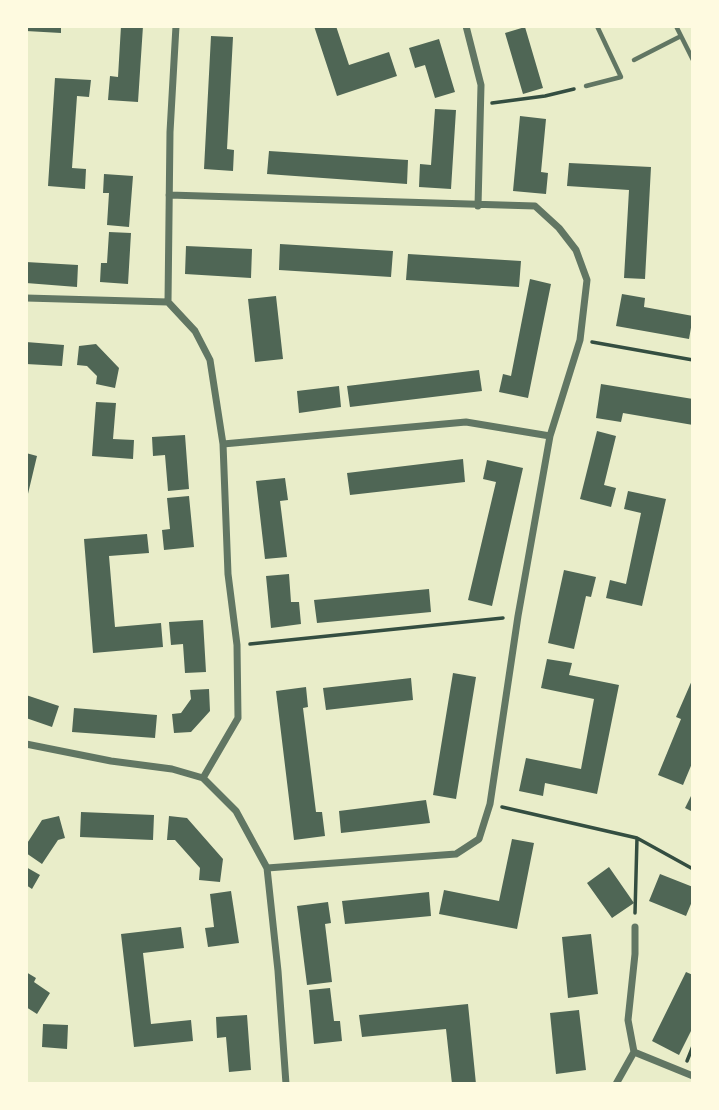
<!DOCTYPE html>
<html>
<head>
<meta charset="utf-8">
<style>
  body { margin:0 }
  #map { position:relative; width:719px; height:1110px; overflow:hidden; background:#e9edc9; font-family:"Times New Roman",serif }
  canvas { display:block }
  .frame { position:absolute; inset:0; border:28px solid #fefae0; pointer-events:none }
</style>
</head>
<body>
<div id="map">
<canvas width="719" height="1110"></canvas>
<div class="frame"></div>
</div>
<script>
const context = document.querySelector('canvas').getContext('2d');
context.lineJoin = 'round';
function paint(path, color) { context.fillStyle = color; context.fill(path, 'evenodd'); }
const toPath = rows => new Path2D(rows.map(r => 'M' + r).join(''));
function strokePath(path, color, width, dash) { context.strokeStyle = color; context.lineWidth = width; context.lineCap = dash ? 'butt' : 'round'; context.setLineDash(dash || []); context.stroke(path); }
const building = toPath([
  [26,26,61,26,61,33,26,31],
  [121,26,143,26,138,102,108,100,110,76,118,77],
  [314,26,336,26,349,65,389,52,397,76,337,96],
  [525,27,543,88,523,94,505,33],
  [211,36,233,37,227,149,234,150,233,171,204,169],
  [439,39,455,92,435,98,425,65,415,68,409,48],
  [55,78,91,80,89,97,77,96,72,168,86,169,85,189,48,186],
  [435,109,456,110,451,189,419,187,420,164,431,165],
  [520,116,546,119,541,172,548,173,546,194,513,191],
  [269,151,408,160,407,184,267,174],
  [569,163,651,167,645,279,624,278,629,190,567,186],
  [104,174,133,176,129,227,107,225,109,193,103,193],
  [109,232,131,233,128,284,100,282,101,263,107,263],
  [280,244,393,251,391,277,279,270],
  [186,246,252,249,251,278,185,274],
  [408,254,521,261,519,287,406,280],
  [26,262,78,265,77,287,26,283],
  [530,279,551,284,528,398,499,392,503,374,511,376],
  [622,294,645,298,644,307,693,316,689,339,616,326],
  [276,296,283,359,255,362,248,299],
  [26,342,64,345,62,366,26,364],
  [96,344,119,368,115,388,96,384,97,376,87,366,77,365,79,346],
  [479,370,482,391,350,407,347,386],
  [601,384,693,399,693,425,623,413,621,422,596,418],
  [339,386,341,407,299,413,297,391],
  [96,402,116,403,113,439,134,440,133,459,92,456],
  [597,431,616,436,604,485,616,488,611,507,580,499],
  [185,435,189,489,168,491,165,455,153,456,152,437],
  [26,453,37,456,27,498,26,498],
  [463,459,465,482,350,495,347,473],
  [487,460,523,468,492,606,468,600,496,482,483,479],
  [285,478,288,500,280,501,287,557,265,559,256,481],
  [628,491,666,499,642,606,606,598,610,580,626,584,641,513,624,509],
  [189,496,194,547,164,550,162,530,170,529,167,498],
  [147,534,149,553,109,556,115,627,161,623,163,647,93,653,84,539],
  [564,570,596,577,591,597,586,596,574,649,548,643],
  [289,574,291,602,299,602,301,624,271,628,266,576],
  [429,589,431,612,317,623,314,600],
  [203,620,206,672,185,673,183,644,171,645,169,622],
  [547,659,572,663,569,675,619,685,597,794,545,783,543,796,519,791,526,758,581,769,594,699,541,688],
  [453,673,476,677,456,799,433,795],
  [411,678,413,700,326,710,323,688],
  [693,678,693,761,683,785,658,775,681,719,676,717],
  [306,687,308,707,303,708,316,812,322,812,325,836,294,840,276,691],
  [209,689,210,711,191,732,174,733,172,714,181,713,191,699,190,690],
  [26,695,59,706,52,727,26,718],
  [74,708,157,715,155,738,72,732],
  [693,792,693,812,685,808],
  [426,800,430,823,341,833,339,811],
  [81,812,154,815,153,840,80,837],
  [59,816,65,838,58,840,42,864,26,853,26,845,42,820],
  [169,816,187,818,223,859,220,882,199,880,200,868,175,840,167,840],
  [512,839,534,843,517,929,439,914,444,890,499,901],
  [26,867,40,875,32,889,26,885],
  [609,867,634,903,612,918,587,883],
  [660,874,693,887,693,899,686,916,649,901],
  [231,891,239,943,208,947,205,928,214,927,210,894],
  [429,892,431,916,345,924,342,901],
  [328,902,331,923,325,924,332,982,307,985,297,906],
  [181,927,184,948,143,953,151,1024,191,1020,193,1041,134,1047,121,934],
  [591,934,598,994,568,998,562,937],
  [26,972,36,978,34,982,50,993,37,1014,26,1007],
  [686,972,693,975,693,1027,679,1055,652,1041],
  [330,988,334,1021,340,1021,342,1041,314,1044,309,990],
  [468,1004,476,1084,452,1084,446,1029,362,1037,359,1015],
  [579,1010,586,1070,556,1074,550,1013],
  [247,1015,251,1070,229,1072,226,1037,217,1038,216,1017],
  [43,1024,68,1025,67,1049,42,1047]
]);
const path = toPath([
  [492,103,545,96,574,89],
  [592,342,693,360],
  [250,644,503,618],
  [502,807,637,838,693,869],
  [635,913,637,838],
  [687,1061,693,1046]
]);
const service = toPath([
  [676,26,693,60],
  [634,60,681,36],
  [586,86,621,77,597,26]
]);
const minor = toPath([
  [466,26,481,85,478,206],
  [169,195,535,206,559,228,576,250,587,280,580,340,550,436,518,616,490,804,479,839,456,854,267,868],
  [26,298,168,302,195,331,210,360,223,444,228,574,237,645,238,718,203,778],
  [168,302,170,132,176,26],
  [223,444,466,422,550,436],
  [26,744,111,761,172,769,203,778,236,811,267,868,278,971,286,1084],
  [634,1052,693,1076],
  [616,1084,634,1052,628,1020,635,954,635,927]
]);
paint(building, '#4f6655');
strokePath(path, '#344e41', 3.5);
strokePath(service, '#617663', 4.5);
strokePath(minor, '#617663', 7);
</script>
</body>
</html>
